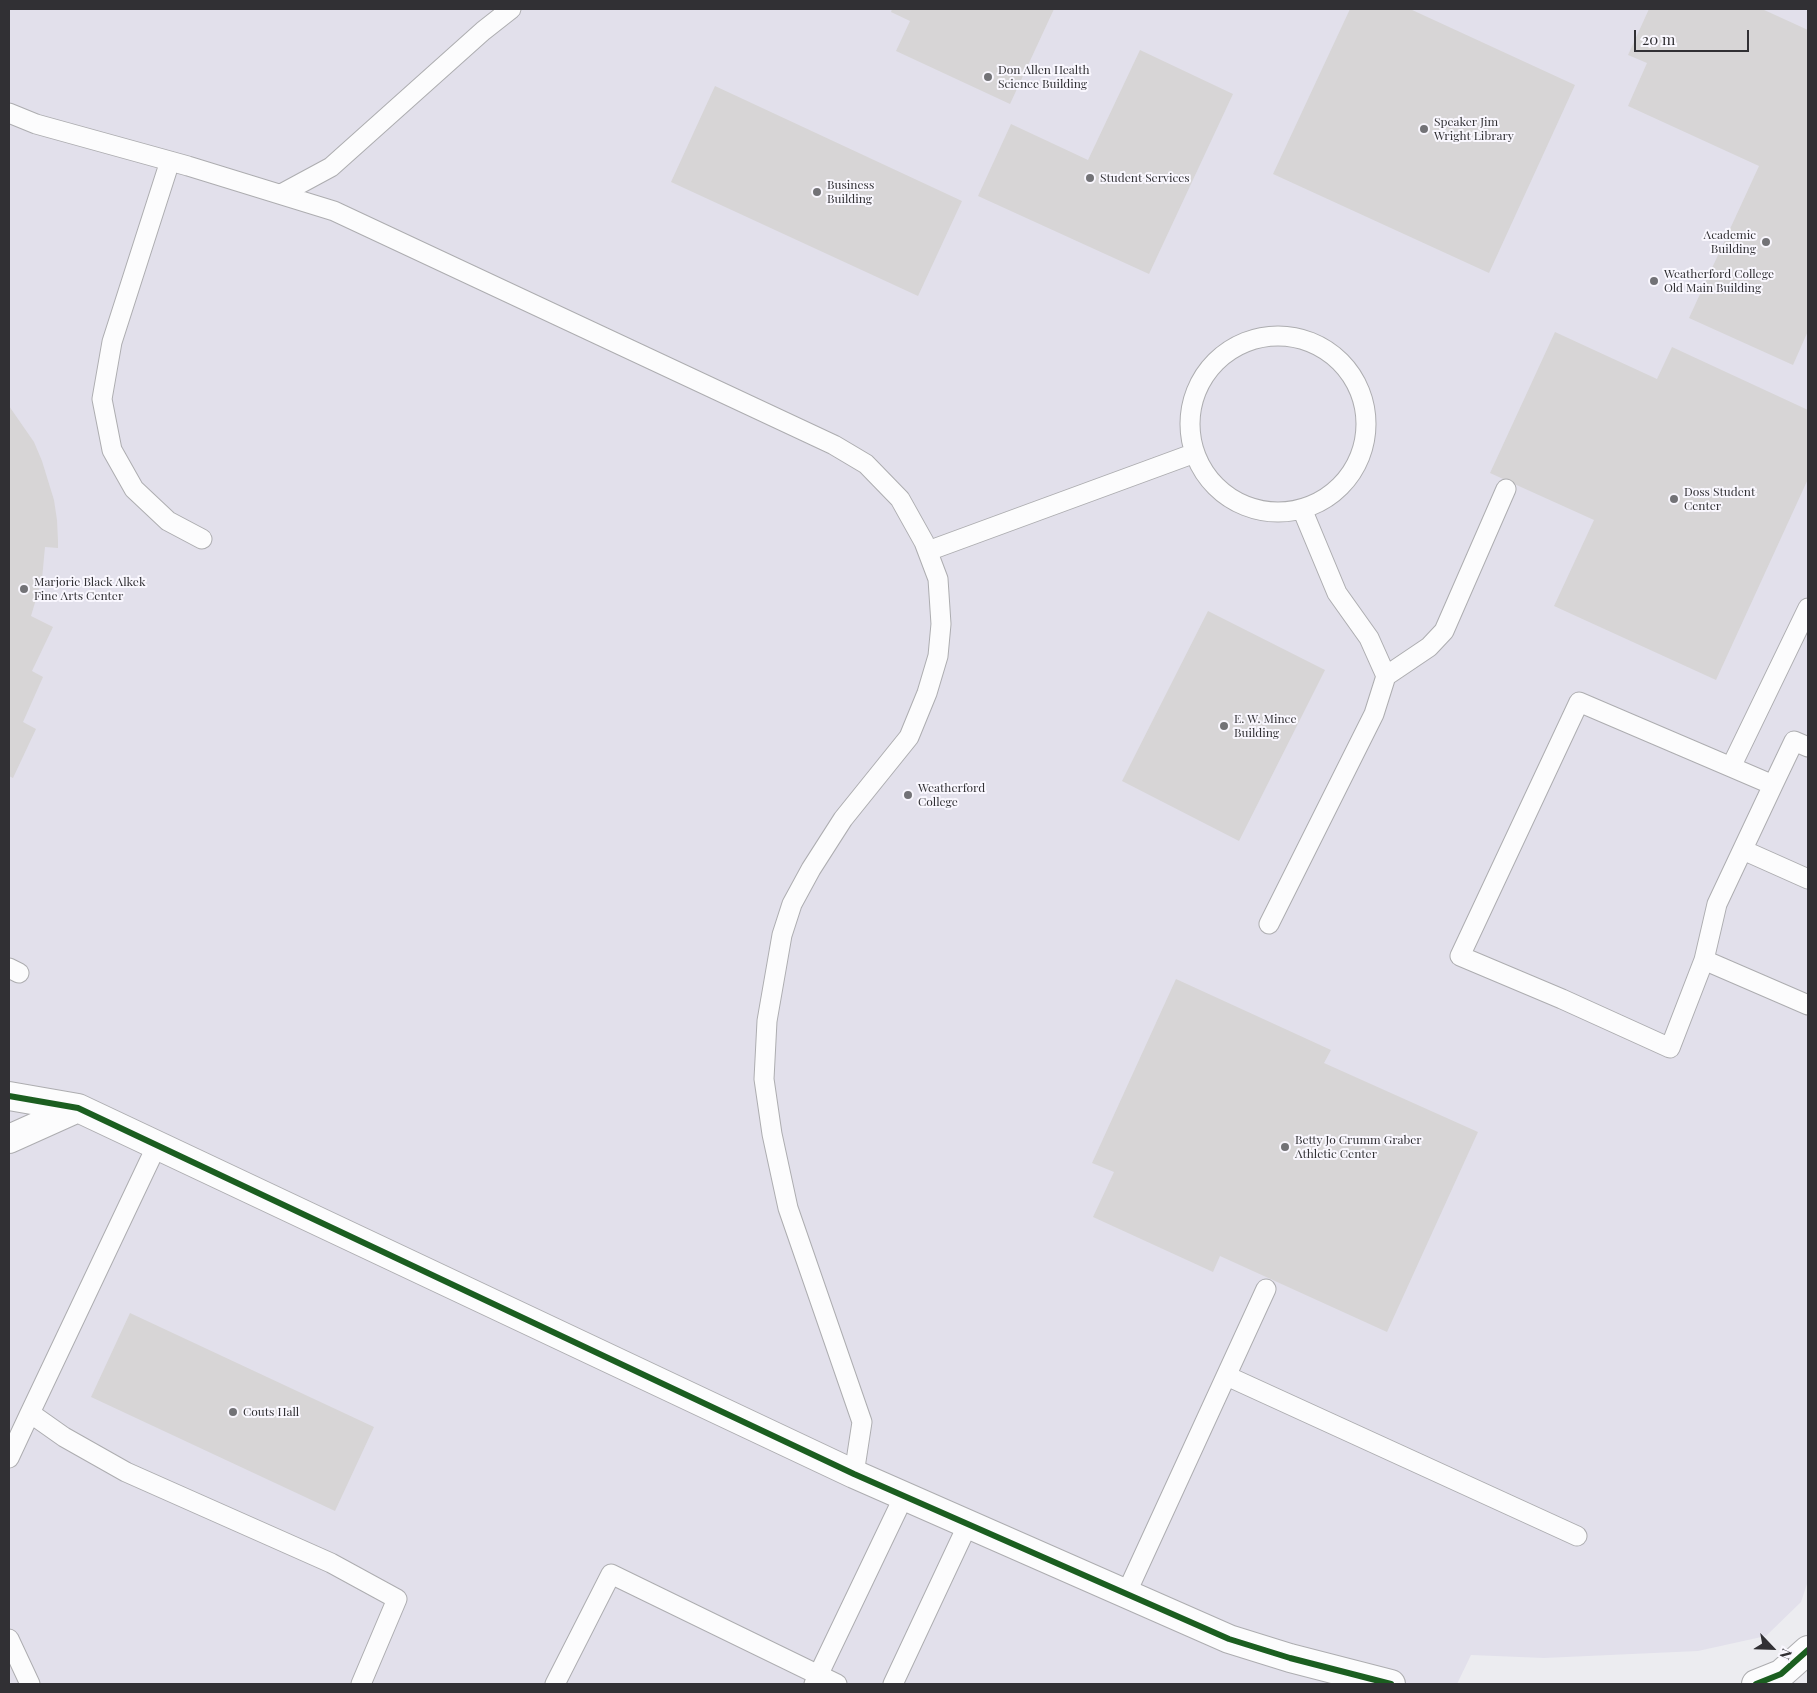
<!DOCTYPE html>
<html>
<head>
<meta charset="utf-8">
<style>
  body { margin:0 }
  #map { position:relative; width:1817px; height:1693px; overflow:hidden; background:#ececf0; font-family:"Playfair Display",serif }
  canvas { display:block }
  .frame { position:absolute; inset:0; border:10px solid #313034; pointer-events:none }
  .north { position:absolute; left:1747px; top:1623px; width:50px; height:50px; -webkit-text-stroke:4px #f9f7fe; paint-order:stroke; rotate:114deg; font-size:14px; font-weight:700; line-height:20px; text-align:center; color:#313034 }
  .north::after { content:''; display:block; margin:auto; width:18px; height:22px; background:#313034; clip-path:polygon(50% 0,100% 100%,50% 72%,0 100%) }
  .scale { position:absolute; left:1634px; top:30px; width:115px; height:22px; box-sizing:border-box; border:2px solid #313034; border-top:0; padding-left:6px; font-size:15px; line-height:18px; white-space:nowrap; color:#313034; -webkit-text-stroke:4px #f9f7fe; paint-order:stroke }
</style>
</head>
<body>
<div id="map">
<canvas width="1817" height="1693"></canvas>
<div class="frame"></div>
<div class="north">N</div>
<div class="scale">20 m</div>
</div>
<script>
const context = document.querySelector('canvas').getContext('2d');
context.lineJoin = 'round';
function paint(path, color) { context.fillStyle = color; context.fill(path, 'evenodd'); }
const toPath = rows => new Path2D(rows.map(r => 'M' + r).join(''));
function strokePath(path, color, width, dash) { context.strokeStyle = color; context.lineWidth = width; context.lineCap = dash ? 'butt' : 'round'; context.setLineDash(dash || []); context.stroke(path); }
function label(font, color, halo, rows, align = 'center') {
  context.font = font + ' "Playfair Display",serif'; context.lineWidth = 4; context.setLineDash([]); context.textBaseline = 'middle'; context.strokeStyle = halo; context.fillStyle = color; for (const [text, x, y, turn = 0] of rows) {
    context.save(); context.translate(x, y); context.rotate((+turn || 0) * Math.PI / 180); context.textAlign = isNaN(turn) ? turn : align; if (halo) context.strokeText(text, 0, 0); context.fillText(text, 0, 0); context.restore();
  }
}
const built = toPath([
  [9,9,1808,9,1808,1581,1801,1602,1766,1636,1698,1651,1544,1658,1471,1655,1457,1684,9,1684]
]);
const building = toPath([
  [892,9,1054,9,1010,104,896,51,910,21,891,12],
  [1350,9,1410,9,1575,85,1489,273,1273,174],
  [1649,9,1762,9,1808,30,1808,331,1793,365,1689,318,1759,166,1628,106,1647,63,1628,55],
  [1140,50,1233,94,1149,274,978,196,1011,124,1088,160],
  [715,86,962,201,918,296,671,182],
  [1555,332,1657,379,1672,347,1808,410,1808,479,1716,680,1554,606,1594,520,1490,473],
  [9,406,34,442,42,461,54,500,57,520,58,541,58,548,45,547,42,579,31,616,53,627,32,671,43,677,23,722,36,729,13,778,9,776],
  [1208,611,1325,670,1239,841,1122,781],
  [1176,979,1331,1050,1324,1063,1478,1132,1387,1332,1220,1256,1213,1272,1093,1217,1114,1172,1092,1163],
  [130,1313,374,1427,335,1511,91,1397]
]);
const lane = toPath([
  [9,113,36,124,188,166,334,211,834,445,866,464,900,499,924,542,938,579,941,624,938,656,927,693,909,737,843,819,811,869,792,904,782,935,767,1021,764,1079,772,1134,788,1208,862,1422,854,1474],
  [170,161,112,342,102,399,112,450,134,489,168,521,202,539],
  [281,194,331,167,483,31,511,9],
  '1190 424a88 88 0 1 1 176 0a88 88 0 1 1-176 0Z',
  [928,551,1195,453],
  [1386,676,1429,647,1444,631,1506,489],
  [1731,767,1773,785,1794,741,1808,747],
  [1773,785,1717,904,1704,960,1670,1048,1562,999,1460,956,1579,702,1731,767,1808,608],
  [1743,850,1808,879],
  [1269,924,1374,714,1386,676,1369,638,1337,593,1302,509],
  [1704,960,1808,1005],
  [9,968,19,973],
  [1227,1376,1577,1536],
  [30,1413,157,1145],
  [9,1458,30,1413,64,1437,126,1472,331,1563,397,1599,361,1684],
  [1126,1594,1266,1289],
  [9,1639,30,1684],
  [555,1684,611,1574,837,1684],
  [814,1684,904,1496],
  [893,1684,968,1524]
]);
const street = toPath([
  [9,1096,78,1108,854,1474,1229,1639,1290,1658,1391,1684],
  [9,1139,78,1108]
]);
const secondary = toPath([
  [1756,1684,1781,1674,1808,1650]
]);
const cycleway = toPath([
  [9,1096,78,1108,854,1474,1229,1639,1290,1658,1391,1684],
  [1756,1684,1781,1674,1808,1650]
]);
const markers = [
  [988,77,5,"#727276"],
  [1424,129,5,"#727276"],
  [1090,178,5,"#727276"],
  [817,192,5,"#727276"],
  [1766,242,5,"#727276"],
  [1654,281,5,"#727276"],
  [1674,499,5,"#727276"],
  [24,589,5,"#727276"],
  [1224,726,5,"#727276"],
  [908,795,5,"#727276"],
  [1285,1147,5,"#727276"],
  [233,1412,5,"#727276"]
];
const poiNames = [
  ["Don Allen Health",998,70],
  ["Science Building",998,84],
  ["Speaker Jim",1434,122],
  ["Wright Library",1434,136],
  ["Student Services",1100,178],
  ["Business",827,185],
  ["Building",827,199],
  ["Academic",1756,235,"right"],
  ["Building",1756,249,"right"],
  ["Weatherford College",1664,274],
  ["Old Main Building",1664,288],
  ["Doss Student",1684,492],
  ["Center",1684,506],
  ["Marjorie Black Alkek",34,582],
  ["Fine Arts Center",34,596],
  ["E. W. Mince",1234,719],
  ["Building",1234,733],
  ["Weatherford",918,788],
  ["College",918,802],
  ["Betty Jo Crumm Graber",1295,1140],
  ["Athletic Center",1295,1154],
  ["Couts Hall",243,1412]
];
paint(built, '#e2e0eb');
paint(building, '#d7d5d6');
strokePath(lane, '#adadb0', 21);
strokePath(street, '#adadb0', 30);
strokePath(secondary, '#adadb0', 30);
strokePath(lane, '#fcfcfd', 19);
strokePath(street, '#fcfcfd', 28);
strokePath(secondary, '#fcfcfd', 28);
strokePath(cycleway, '#1b5e20', 6);
for (const [x, y, r, color] of markers) { const dot = new Path2D(); dot.arc(x, y, r, 0, 2 * Math.PI); context.fillStyle = color; context.fill(dot); strokePath(dot, '#f9f7fe', 2); }
label('12px', '#313034', '#f9f7fe', poiNames, 'left');
</script>
</body>
</html>
